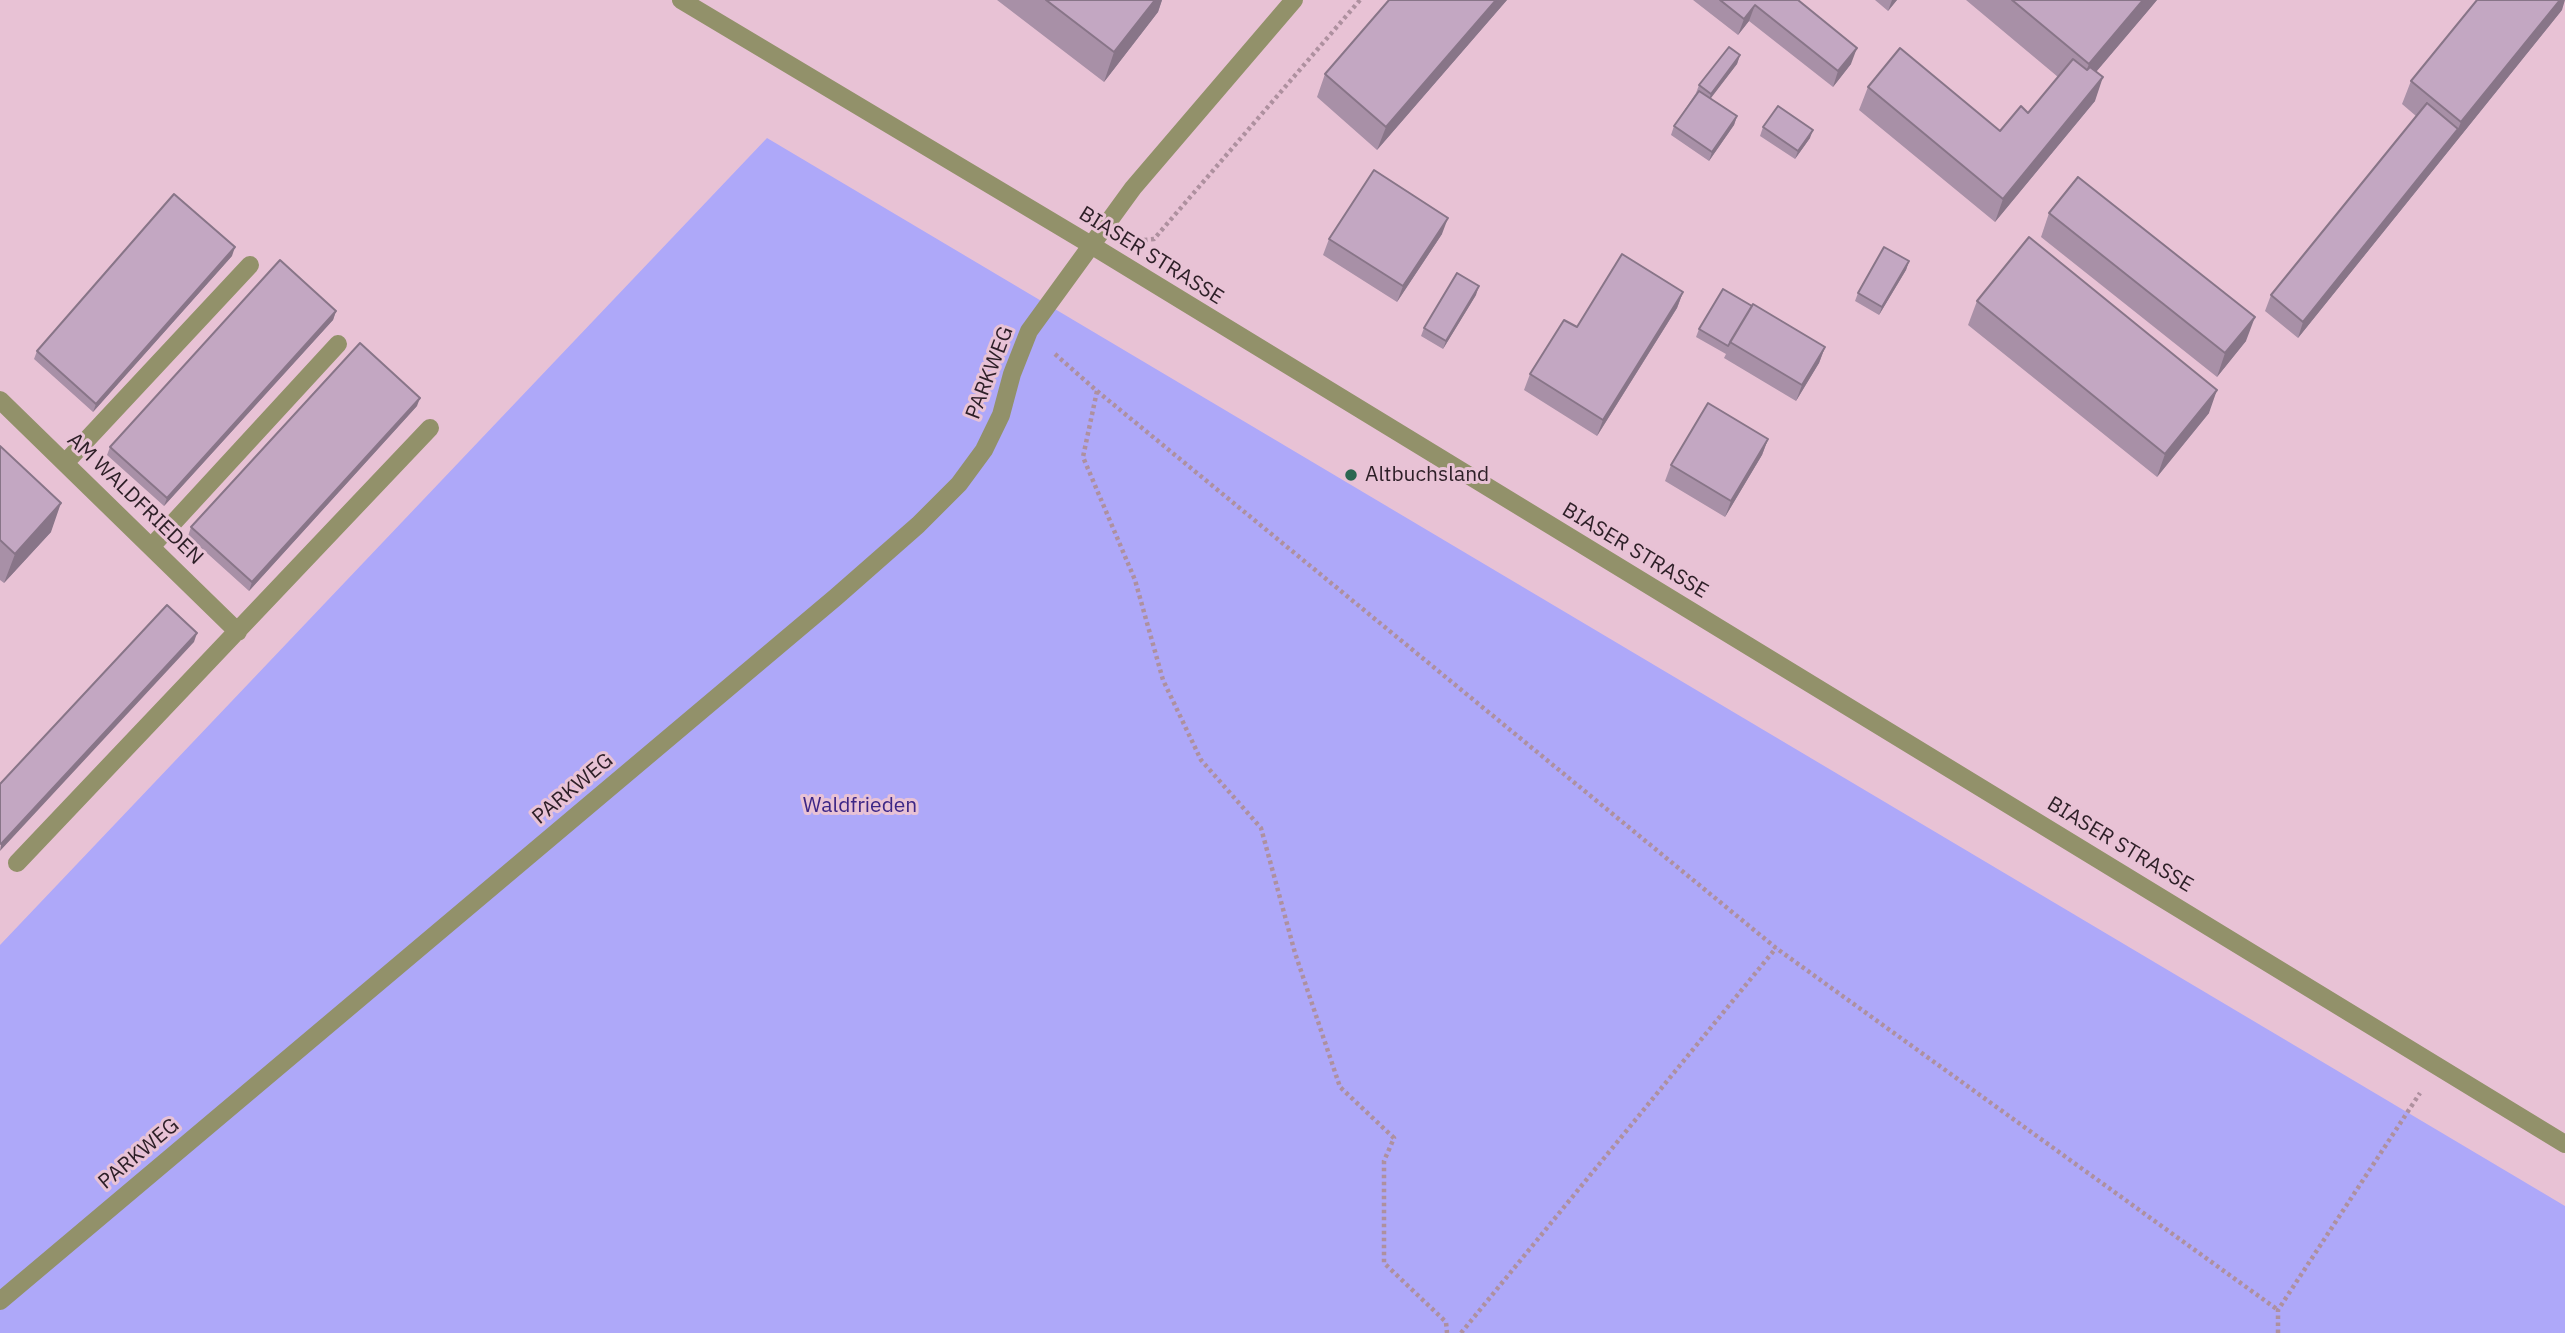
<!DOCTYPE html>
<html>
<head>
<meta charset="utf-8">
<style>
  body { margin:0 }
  canvas { display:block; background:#e8c2d5 }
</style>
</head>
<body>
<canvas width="2565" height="1333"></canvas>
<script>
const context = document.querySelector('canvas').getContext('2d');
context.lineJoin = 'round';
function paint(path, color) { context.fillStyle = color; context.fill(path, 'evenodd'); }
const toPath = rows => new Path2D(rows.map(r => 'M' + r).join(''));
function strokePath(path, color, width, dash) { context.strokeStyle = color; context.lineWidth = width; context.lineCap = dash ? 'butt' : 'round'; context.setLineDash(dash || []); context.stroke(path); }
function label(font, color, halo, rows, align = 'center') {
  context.font = font + ' "IBM Plex Sans",sans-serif'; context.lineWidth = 6; context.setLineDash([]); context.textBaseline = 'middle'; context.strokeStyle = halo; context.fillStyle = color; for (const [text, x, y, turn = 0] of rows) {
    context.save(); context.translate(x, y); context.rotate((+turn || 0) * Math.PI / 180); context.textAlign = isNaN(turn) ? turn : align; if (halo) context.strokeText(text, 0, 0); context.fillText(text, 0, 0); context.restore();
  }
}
const green = toPath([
  [767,138,2565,1206,2565,1333,0,1333,0,945]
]);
const path = toPath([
  [1144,240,1154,239,1360,0],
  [1055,354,1097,391,1776,948,2278,1310],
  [1097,391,1083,457,1135,580,1163,680,1201,760,1261,828,1295,953,1340,1087,1394,1138,1384,1161,1384,1263,1446,1322,1447,1333],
  [1461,1333,1776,948],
  [2278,1333,2278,1310,2420,1093]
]);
const minor = toPath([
  [681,0,1091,245,2565,1144],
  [0,400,238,632],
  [65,463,250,265],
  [151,547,338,344],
  [17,863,430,428],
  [0,1301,836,597,918,525,959,484,984,450,1001,415,1012,374,1029,331,1133,188,1294,0]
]);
const wall = toPath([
  [997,0,1162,0,1158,12,1104,82],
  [1389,0,1507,0,1377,150,1317,97,1325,74],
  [1693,0,1798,0,1851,64,1833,87,1749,21,1738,35],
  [1875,0,1897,0,1888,11],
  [1966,0,2157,0,2096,72,2095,101,1995,222,1859,110,1868,87,2000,131,2028,113,2058,77],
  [2562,10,2298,338,2265,311,2271,295,2416,116,2402,104,2411,81],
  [1740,55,1737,64,1710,98,1737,116,1734,125,1709,161,1671,135,1674,126,1696,93,1699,85],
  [1763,127,1810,138,1795,159,1760,136],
  [2049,213,2246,341,2217,377,2041,237],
  [1442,234,1397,302,1323,255,1329,239],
  [232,256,93,412,34,359,37,351],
  [1909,261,1906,270,1879,315,1855,301,1858,293],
  [1683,292,1677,308,1597,436,1524,390,1530,374],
  [1476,295,1443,349,1421,336,1424,328],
  [1977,301,2209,413,2157,477,1968,325],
  [336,311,333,320,164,506,107,455,110,447],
  [1699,329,1825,347,1819,363,1796,401,1724,358,1726,354,1696,337],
  [417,406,249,591,188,536,191,527],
  [1768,439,1762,455,1725,517,1665,481,1671,465],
  [0,446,51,532,4,583,0,580]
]);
const shadedWall = toPath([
  [1155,0,1162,0,1158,12,1104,82,1114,52],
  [1496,0,1507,0,1377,150,1386,127],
  [1892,0,1897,0,1888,11],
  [2143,0,2151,0,2147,12,2078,93,2089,64],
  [2151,0,2157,0,2147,12],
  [2560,0,2565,0,2562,10,2298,338,2303,322,2458,129,2461,122],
  [1755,5,1749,21,1738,35,1744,19],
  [1857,48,1851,64,1833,87,1838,71],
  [1740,55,1737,64,1708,102,1711,94],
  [2103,77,2095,101,1995,222,2003,199],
  [1737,116,1734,125,1709,161,1712,152],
  [1813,130,1810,138,1795,159,1798,151],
  [1448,218,1442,234,1397,302,1403,286],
  [235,247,232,256,93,412,96,404],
  [1909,261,1906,270,1879,315,1882,307],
  [1479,286,1476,295,1443,349,1446,341],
  [1683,292,1677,308,1597,436,1603,420],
  [336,311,333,320,164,506,167,498],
  [2255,317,2246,341,2217,377,2225,353],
  [1825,347,1819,363,1796,401,1802,385],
  [2217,390,2209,413,2157,477,2165,454],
  [420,398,417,406,249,591,252,582],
  [1768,439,1762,455,1725,517,1731,501],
  [61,503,51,532,4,583,15,554],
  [197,633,194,642,0,851,1,844]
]);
const building = toPath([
  [1046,0,1155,0,1114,52,1046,0],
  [1389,0,1496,0,1386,127,1325,74,1389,0],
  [1720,0,1798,0,1857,48,1838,71,1755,5,1744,19,1720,0],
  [2012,0,2143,0,2089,64,2012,0],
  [2477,0,2560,0,2461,122,2411,81,2477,0],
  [1729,47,1740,55,1711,94,1699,85,1729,47],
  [1900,48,2000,131,2021,106,2028,113,2073,59,2087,70,2090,67,2103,77,2003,199,1868,87,1900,48],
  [1699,91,1737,116,1712,152,1674,126,1699,91],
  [2427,103,2458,129,2303,322,2271,295,2427,103],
  [1778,106,1813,130,1798,151,1763,127,1778,106],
  [1374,170,1448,218,1403,286,1329,239,1374,170],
  [2078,177,2255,317,2225,353,2049,213,2078,177],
  [174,194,235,247,96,404,37,351,174,194],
  [2029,237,2217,390,2165,454,1977,301,2029,237],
  [1884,247,1909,261,1882,307,1858,293,1884,247],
  [1622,254,1683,292,1603,420,1530,374,1564,320,1577,327,1622,254],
  [280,260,336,311,167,498,110,447,280,260],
  [1457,273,1479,286,1446,341,1424,328,1457,273],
  [1723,289,1752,306,1728,346,1699,329,1723,289],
  [1753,304,1825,347,1802,385,1730,342,1753,304],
  [360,343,420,398,252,582,191,527,360,343],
  [1708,403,1768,439,1731,501,1671,465,1708,403],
  [0,446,61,503,15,554,0,540,0,446],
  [167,605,197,633,1,844,0,843,0,784,167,605]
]);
const markers = [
  [1351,475,7,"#2b6751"]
];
const streetNames = [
  ["BIASER STRASSE",1151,256,32],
  ["PARKWEG",990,373,-69],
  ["AM WALDFRIEDEN",135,499,44],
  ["BIASER STRASSE",1635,551,31],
  ["PARKWEG",573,789,-40],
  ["BIASER STRASSE",2120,845,31],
  ["PARKWEG",139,1154,-40]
];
const poiNames = [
  ["Altbuchsland",1365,475]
];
const parkNames = [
  ["Waldfrieden",860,806]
];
paint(green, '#aea8f9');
strokePath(path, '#ae909f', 4.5, [3.5, 3.5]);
strokePath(minor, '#92916a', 18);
paint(wall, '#a890a7');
paint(shadedWall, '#887588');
paint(building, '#c3a7c2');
strokePath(building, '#887588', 2);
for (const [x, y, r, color] of markers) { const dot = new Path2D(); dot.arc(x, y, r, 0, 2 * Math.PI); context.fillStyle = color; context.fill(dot); strokePath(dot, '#e8c2d5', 2.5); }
label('21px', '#2d1f27', '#e8c2d5', streetNames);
label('21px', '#2d1f27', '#e8c2d5', poiNames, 'left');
label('21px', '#3c2686', '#e8c2d5', parkNames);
</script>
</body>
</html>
